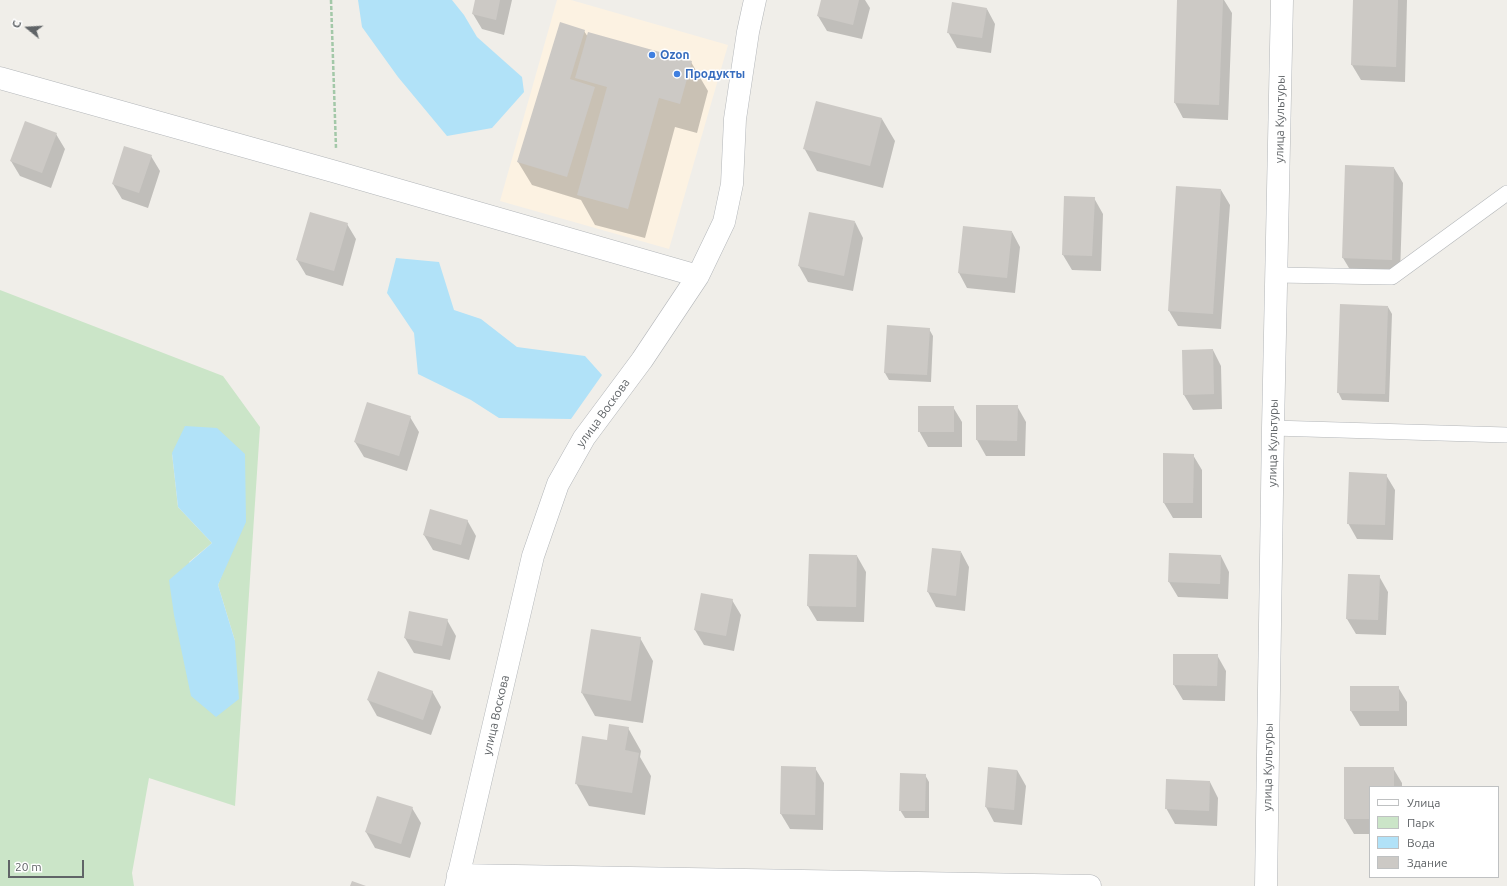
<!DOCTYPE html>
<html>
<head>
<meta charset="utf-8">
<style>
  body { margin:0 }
  #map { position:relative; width:1507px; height:886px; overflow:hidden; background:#f0eee9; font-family:Ubuntu,sans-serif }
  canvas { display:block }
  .legend { position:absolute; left:1369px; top:786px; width:130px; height:92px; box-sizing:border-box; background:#fff; border:1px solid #bfc1c2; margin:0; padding:5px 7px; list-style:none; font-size:12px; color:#606467 }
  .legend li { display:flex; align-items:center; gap:8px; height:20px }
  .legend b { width:20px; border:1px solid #bfc1c2 }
  .north { position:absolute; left:8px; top:8px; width:40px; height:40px; -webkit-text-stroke:3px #fff; paint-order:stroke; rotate:288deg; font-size:11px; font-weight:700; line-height:16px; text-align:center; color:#606467 }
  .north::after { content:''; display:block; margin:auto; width:14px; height:18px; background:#606467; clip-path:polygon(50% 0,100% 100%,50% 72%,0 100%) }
  .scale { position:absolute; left:8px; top:860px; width:76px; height:18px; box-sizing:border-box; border:2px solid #606467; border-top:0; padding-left:5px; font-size:12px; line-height:14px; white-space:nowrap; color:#606467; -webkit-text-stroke:3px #fff; paint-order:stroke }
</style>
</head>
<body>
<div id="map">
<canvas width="1507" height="886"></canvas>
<ul class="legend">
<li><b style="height:5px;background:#fff"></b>Улица</li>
<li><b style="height:11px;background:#cbe5c8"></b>Парк</li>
<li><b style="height:11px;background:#b1e2f8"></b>Вода</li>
<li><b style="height:11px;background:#ccc9c5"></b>Здание</li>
</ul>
<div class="north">С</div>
<div class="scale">20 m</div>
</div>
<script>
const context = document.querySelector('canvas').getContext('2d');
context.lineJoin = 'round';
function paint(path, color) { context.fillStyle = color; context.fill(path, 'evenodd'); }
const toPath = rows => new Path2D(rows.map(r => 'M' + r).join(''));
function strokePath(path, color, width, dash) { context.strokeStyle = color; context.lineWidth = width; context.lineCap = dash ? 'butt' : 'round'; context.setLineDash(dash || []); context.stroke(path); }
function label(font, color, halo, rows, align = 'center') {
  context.font = font + ' Ubuntu,sans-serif'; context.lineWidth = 3; context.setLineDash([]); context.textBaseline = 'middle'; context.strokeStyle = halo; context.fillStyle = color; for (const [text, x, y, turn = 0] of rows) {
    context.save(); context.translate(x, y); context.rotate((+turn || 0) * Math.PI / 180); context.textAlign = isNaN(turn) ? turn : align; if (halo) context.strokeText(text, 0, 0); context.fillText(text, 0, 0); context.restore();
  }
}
const commercial = toPath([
  [557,0,571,0,728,45,669,249,500,201]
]);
const green = toPath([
  [0,290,223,376,260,427,235,806,149,778,132,873,134,886,0,886],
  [172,453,226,564,218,585,235,641,189,562,212,543,178,507]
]);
const water = toPath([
  [358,0,452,0,464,15,477,37,522,77,524,92,492,128,447,136,398,77,362,27],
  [396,258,439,262,454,310,481,319,517,347,585,356,602,375,571,419,499,418,471,400,418,374,414,333,387,293],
  [185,426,217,428,245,454,246,522,218,585,235,641,239,699,216,717,191,696,174,615,169,580,212,543,178,507,172,453]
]);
const shadow = toPath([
  [476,0,512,0,504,35,482,29,473,14],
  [822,0,865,0,870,8,862,39,827,31,818,16],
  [1178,0,1224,0,1232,13,1228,120,1183,118,1175,103],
  [1354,0,1407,0,1405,82,1361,80,1352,65],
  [987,9,995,24,991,53,957,48,948,32],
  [584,31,588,37,691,62,708,91,697,133,675,127,645,238,595,225,581,200,532,185,518,162],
  [882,119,895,141,883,188,817,171,804,148],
  [56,134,65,149,51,188,20,176,11,161],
  [151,156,160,171,148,208,122,199,113,184],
  [1394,168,1403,183,1400,275,1352,273,1343,258],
  [1221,190,1230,205,1221,329,1178,326,1169,311],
  [1094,198,1103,214,1101,271,1072,270,1063,255],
  [855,222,863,238,853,291,808,282,799,266],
  [347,224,356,239,343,286,306,275,297,260],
  [1012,232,1020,247,1015,293,967,288,959,273],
  [1388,307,1392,314,1389,402,1342,400,1338,392],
  [929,329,933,336,931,382,889,380,885,373],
  [1213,350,1221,366,1222,409,1193,410,1184,395],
  [977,406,1017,406,1026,422,1025,456,986,456,977,440],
  [953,407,962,422,962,447,928,447,919,431],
  [410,417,419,432,407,471,364,457,355,442],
  [1193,455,1202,470,1202,518,1173,518,1164,503],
  [1386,475,1395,490,1393,540,1357,539,1348,523],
  [467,520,476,536,469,560,433,550,424,535],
  [961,552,969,567,965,611,936,607,928,592],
  [857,556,866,572,864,622,817,621,808,606],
  [1221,556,1229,572,1228,599,1178,597,1169,582],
  [1379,576,1388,592,1386,635,1356,634,1347,619],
  [732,600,741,615,734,651,704,645,695,630],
  [447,620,456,636,450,660,414,653,405,638],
  [640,638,653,661,643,723,595,716,582,693],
  [1217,655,1226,671,1225,701,1183,700,1174,685],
  [1398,687,1407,702,1407,726,1360,726,1351,711],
  [432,691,441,707,431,735,377,716,368,700],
  [628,728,641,751,640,757,651,776,645,815,589,806,576,783,607,741],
  [815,768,824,783,823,830,790,829,781,814],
  [1345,768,1393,768,1402,783,1402,787,1370,787,1370,834,1354,834,1345,819],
  [1017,770,1026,786,1022,825,994,822,986,807],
  [925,775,929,782,929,818,905,818,900,810],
  [1210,782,1218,798,1217,826,1175,824,1166,808],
  [412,808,421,823,410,858,375,848,366,832]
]);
const building = toPath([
  [475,0,500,0,496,20,472,14],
  [821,0,859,0,853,25,817,16],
  [1177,0,1223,0,1219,105,1174,103],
  [1353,0,1398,0,1396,67,1351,65],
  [952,2,987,8,982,38,947,33],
  [560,22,585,30,570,79,595,87,567,177,517,162],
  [588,32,692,61,680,104,659,98,628,209,577,195,607,87,575,78],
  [816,101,882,118,870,166,803,149],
  [25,121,57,133,42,173,10,161],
  [124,146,152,155,139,193,112,184],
  [1345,165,1394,167,1392,260,1342,258],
  [1176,186,1221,189,1213,314,1168,311],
  [1064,196,1095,197,1092,256,1062,255],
  [310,212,348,223,334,271,296,260],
  [809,212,855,221,844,276,798,266],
  [963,226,1012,231,1007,278,958,273],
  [1340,304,1388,306,1385,394,1337,393],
  [887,325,930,328,927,375,884,373],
  [1213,349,1214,394,1183,395,1182,350],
  [367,402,411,416,399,456,354,442],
  [976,405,1018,405,1017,441,976,440],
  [918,406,954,406,954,432,918,432],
  [1163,453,1194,454,1193,503,1163,503],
  [1349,472,1387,474,1385,525,1347,524],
  [430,509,468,520,461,545,423,535],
  [932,548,961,551,956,596,927,592],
  [1169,553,1221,555,1220,584,1168,582],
  [809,554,857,555,856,607,807,606],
  [1348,574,1380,575,1378,620,1346,619],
  [701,593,733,599,726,636,694,630],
  [409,611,448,619,442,646,404,638],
  [591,629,641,637,631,701,581,693],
  [1173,654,1218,654,1217,686,1173,685],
  [378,671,433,691,423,720,367,700],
  [1350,686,1399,686,1399,711,1350,711],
  [609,724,629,727,625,750,639,753,632,793,575,784,582,736,607,740],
  [781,766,816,767,815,815,780,814],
  [988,767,1017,770,1014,810,985,807],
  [1344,767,1394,767,1394,787,1370,787,1370,819,1344,819],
  [900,773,926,774,925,811,899,811],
  [1166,779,1210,781,1209,811,1165,809],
  [377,796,413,807,401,844,365,832],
  [352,881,366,886,350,886]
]);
const path = toPath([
  [331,0,336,148]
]);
const lane = toPath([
  [1276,275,1392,277,1507,193],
  [1273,428,1507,435]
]);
const street = toPath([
  [0,78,336,172,698,276],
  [458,875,1090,886],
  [456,886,533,556,558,484,584,438,642,360,698,276,724,222,732,184,735,119,748,32,755,0],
  [1266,886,1273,428,1282,0]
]);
const markers = [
  [652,55,4,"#3f7fe0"],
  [677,74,4,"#3f7fe0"]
];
const shopNames = [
  ["Ozon",660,55],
  ["Продукты",685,74]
];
const streetNames = [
  ["улица Культуры",1280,119,-89],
  ["улица Воскова",603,413,-54],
  ["улица Культуры",1273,443,-89],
  ["улица Воскова",496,715,-77],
  ["улица Культуры",1268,767,-89]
];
paint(commercial, '#fcf2e2');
paint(green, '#cbe5c8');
paint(water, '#b1e2f8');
paint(shadow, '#0003');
paint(building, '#ccc9c5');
strokePath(lane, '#b3b6b9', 16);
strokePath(street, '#b3b6b9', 23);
strokePath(path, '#a3c8a8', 2.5, [4, 2]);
strokePath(lane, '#fff', 15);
strokePath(street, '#fff', 22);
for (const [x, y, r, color] of markers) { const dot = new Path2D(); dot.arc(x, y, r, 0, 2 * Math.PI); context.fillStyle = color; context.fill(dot); strokePath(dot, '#fff', 1.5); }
label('bold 12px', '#366cbe', '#fff', shopNames, 'left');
label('12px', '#606467', '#fff', streetNames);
</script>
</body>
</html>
